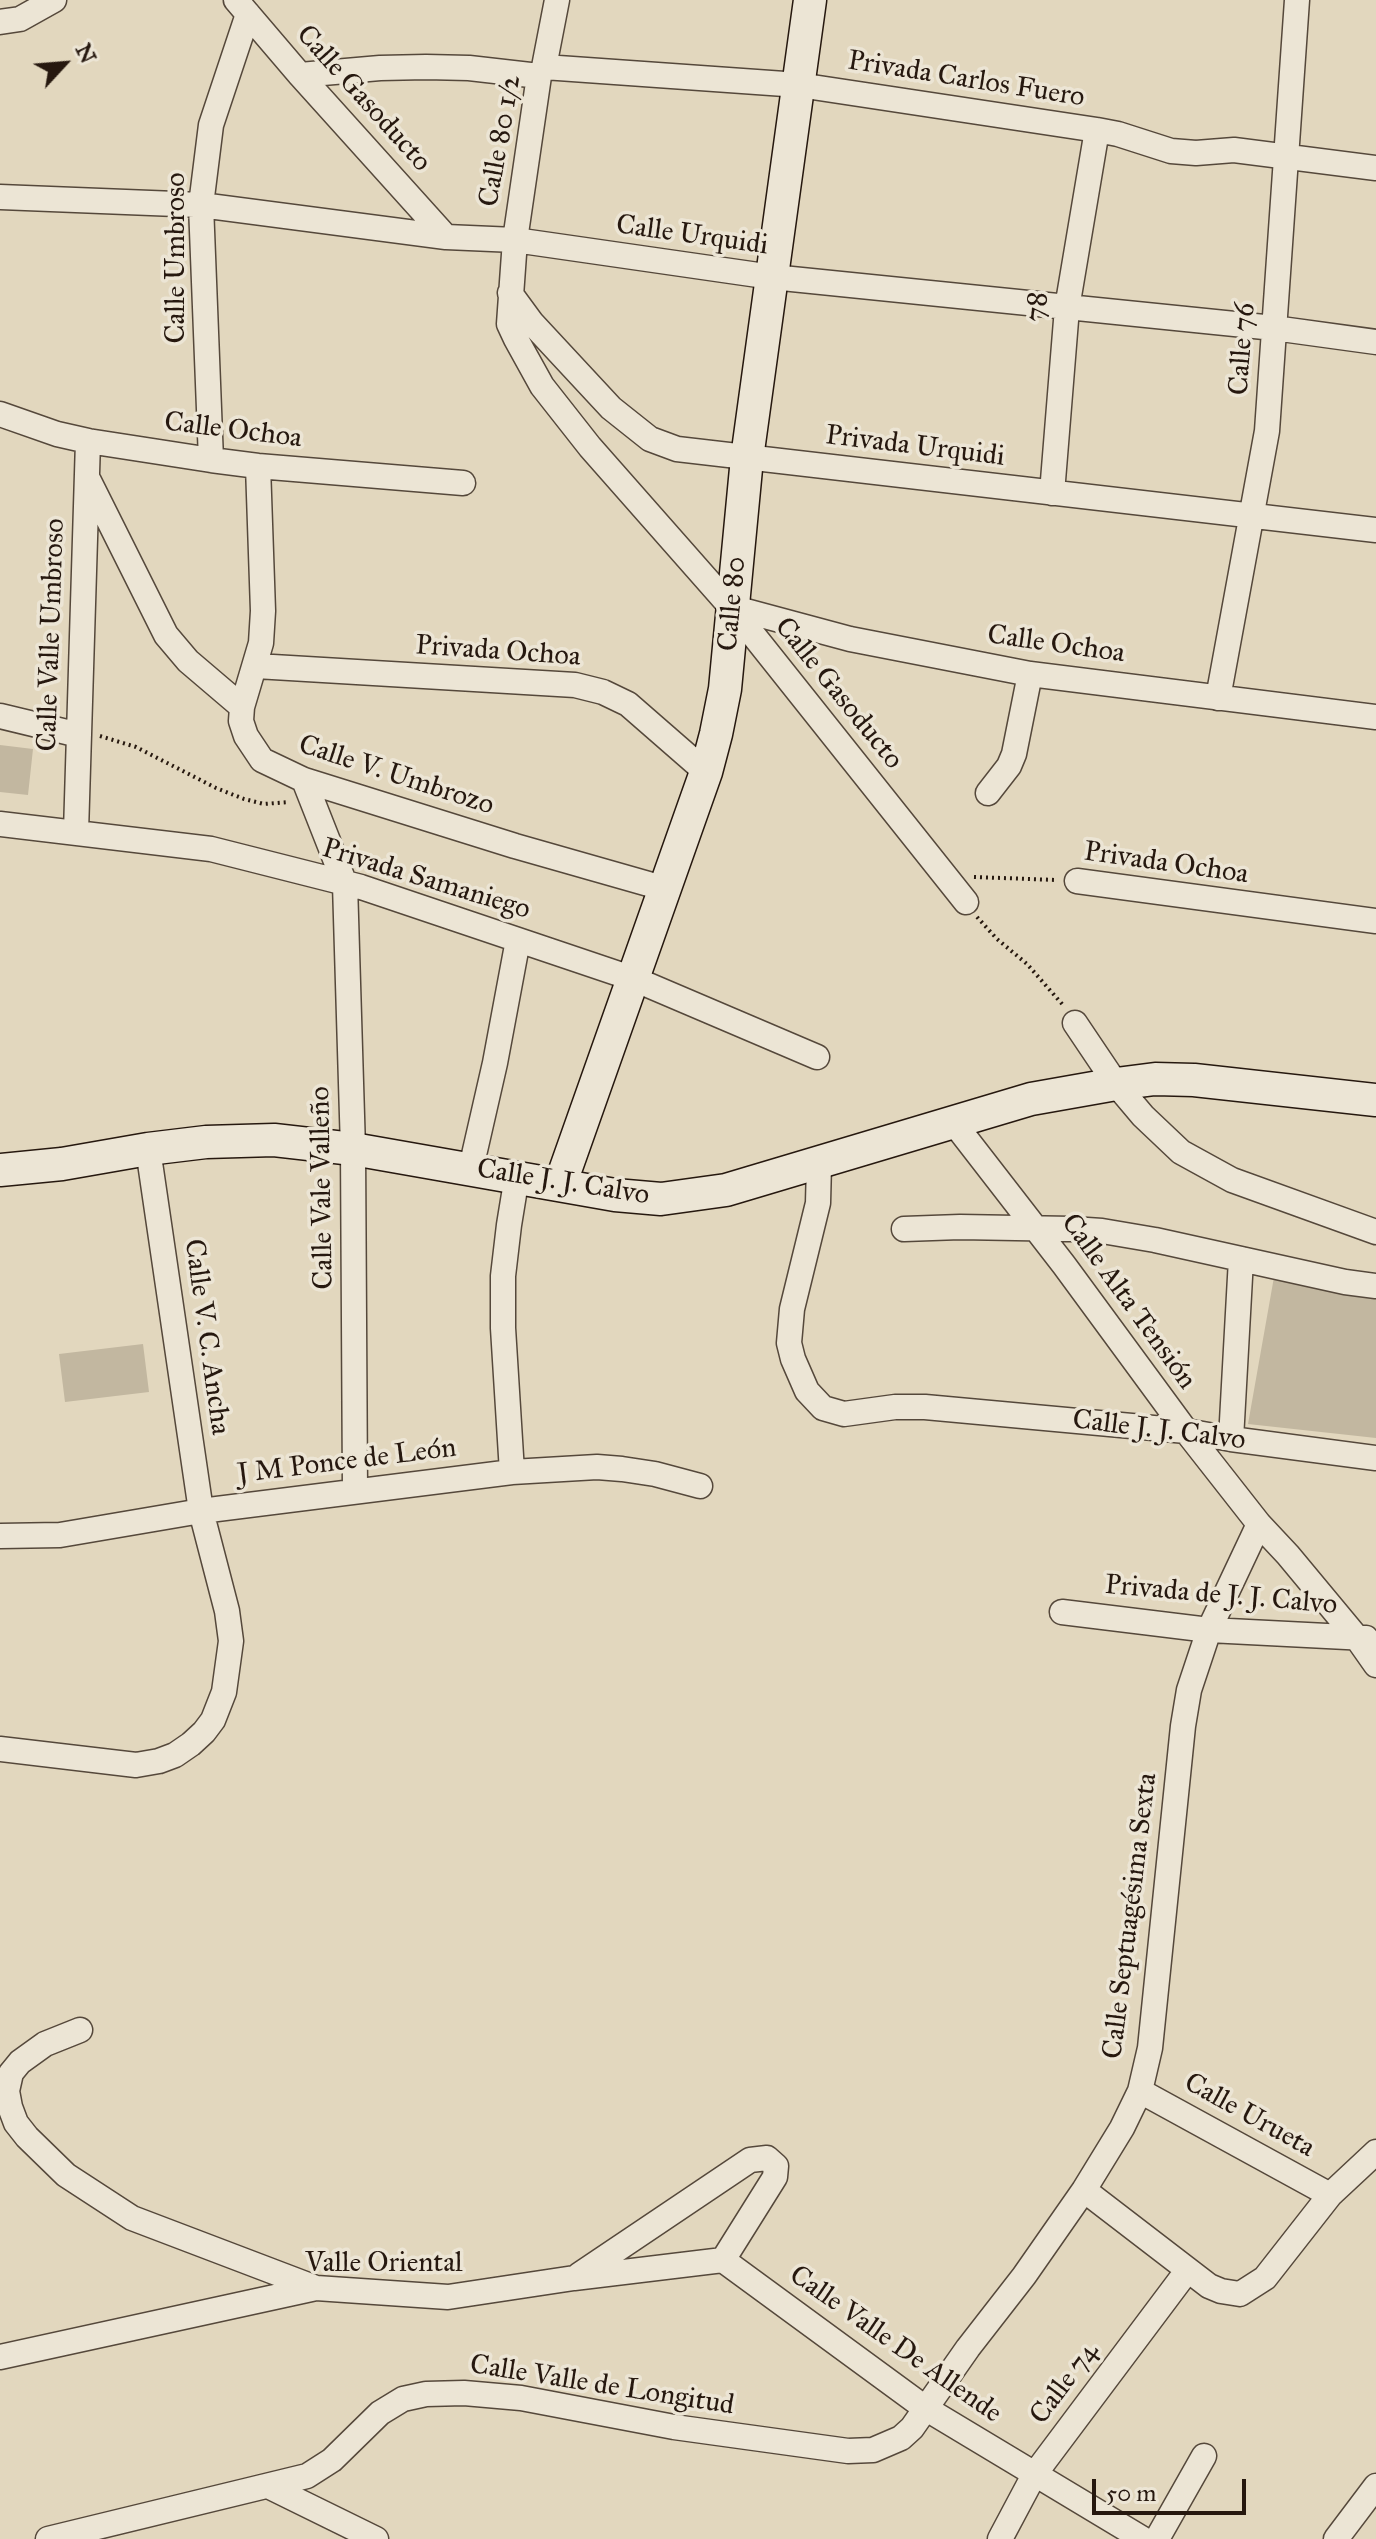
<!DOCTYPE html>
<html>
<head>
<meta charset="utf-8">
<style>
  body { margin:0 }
  #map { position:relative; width:1376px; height:2539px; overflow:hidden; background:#e2d7be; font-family:"IM FELL Great Primer",serif }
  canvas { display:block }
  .north { position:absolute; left:24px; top:24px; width:80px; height:80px; -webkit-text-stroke:6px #ece5d5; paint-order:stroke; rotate:64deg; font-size:22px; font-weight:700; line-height:32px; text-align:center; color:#26180f }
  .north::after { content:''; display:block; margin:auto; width:28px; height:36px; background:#26180f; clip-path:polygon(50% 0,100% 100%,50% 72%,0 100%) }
  .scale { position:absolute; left:1092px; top:2479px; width:154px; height:36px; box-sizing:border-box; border:4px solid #26180f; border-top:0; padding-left:10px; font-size:24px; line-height:28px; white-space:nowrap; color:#26180f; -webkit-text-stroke:6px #ece5d5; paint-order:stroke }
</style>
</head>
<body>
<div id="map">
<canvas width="1376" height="2539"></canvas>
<div class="north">N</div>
<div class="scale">50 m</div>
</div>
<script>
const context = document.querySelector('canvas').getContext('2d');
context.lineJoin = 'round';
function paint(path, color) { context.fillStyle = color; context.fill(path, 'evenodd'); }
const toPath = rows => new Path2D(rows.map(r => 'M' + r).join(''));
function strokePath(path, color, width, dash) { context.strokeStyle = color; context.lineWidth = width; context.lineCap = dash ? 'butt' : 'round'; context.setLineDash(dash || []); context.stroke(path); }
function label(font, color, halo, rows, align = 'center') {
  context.font = font + ' "IM FELL Great Primer",serif'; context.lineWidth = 7; context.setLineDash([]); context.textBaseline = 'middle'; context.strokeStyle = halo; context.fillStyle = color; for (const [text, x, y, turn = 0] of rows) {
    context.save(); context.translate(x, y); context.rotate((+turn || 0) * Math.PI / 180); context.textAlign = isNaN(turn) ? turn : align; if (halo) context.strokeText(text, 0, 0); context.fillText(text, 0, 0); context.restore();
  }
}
const green = toPath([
  [0,745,33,749,28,795,0,792],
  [1274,1277,1376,1292,1376,1438,1248,1424],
  [143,1344,149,1392,65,1402,59,1354]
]);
const path = toPath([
  [100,736,136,747,216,788,244,799,264,804,289,802],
  [974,877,1057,880],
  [977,917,997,939,1027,964,1063,1005]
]);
const street = toPath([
  [236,0,300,75,446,237],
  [557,0,544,67,539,76,515,240,509,324,516,339,542,386,590,447,731,607,966,902],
  [0,22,20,19,54,0],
  [544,67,799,85,1097,130,1118,134,1171,151,1196,153,1234,150,1376,168],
  [300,75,380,68,426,67,469,68,539,76],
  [0,197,201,205,446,237,515,240,772,277,1274,328,1376,342],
  [510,293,532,323,611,408,650,439,677,449,1376,530],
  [0,414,57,434,88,441,211,460,258,466,463,483],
  [211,460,201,205,211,125,248,14],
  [258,466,263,611,261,643,242,707,241,721,246,736,262,760,304,780,515,846,666,889],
  [89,481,166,635,188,661,242,707],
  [1052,493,1067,308,1097,130],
  [731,607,850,639,1030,674,1376,717],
  [256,666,575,685,603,692,628,704,706,772],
  [1218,698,1267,431,1297,0],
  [0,716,79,735],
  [304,780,345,884,353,1149,355,1491],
  [988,793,1009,766,1014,754,1030,674],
  [0,824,211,849,361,887,634,979,817,1057],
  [76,832,88,441],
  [1077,881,1376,921],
  [1075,1023,1116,1084,1143,1116,1181,1152,1232,1180,1376,1232],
  [954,1123,1064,1265,1186,1431,1259,1524,1288,1555,1357,1638,1376,1665],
  [819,1164,818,1203,792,1309,789,1343,793,1359,807,1391,823,1408,844,1414,895,1407,925,1407,1186,1431,1231,1439,1376,1458],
  [471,1168,495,1063,518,940],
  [904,1229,960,1227,1072,1229,1102,1231,1155,1240,1345,1282,1376,1286],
  [1231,1439,1241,1259],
  [512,1472,503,1328,503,1276,509,1225,517,1176],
  [0,1536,60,1535,201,1511,512,1472,597,1467,622,1469,655,1474,700,1486],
  [1062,1612,1209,1630,1366,1638],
  [0,1749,136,1765,159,1761,175,1755,191,1744,204,1732,213,1720,224,1692,231,1641,227,1611,201,1511,148,1149],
  [80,2030,45,2044,20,2062,11,2073,7,2091,10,2107,16,2123,27,2137,66,2175,132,2218,316,2288],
  [1140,2091,1330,2195],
  [1084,2190,1209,2286,1221,2291,1240,2294,1265,2278,1330,2195,1376,2152],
  [723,2260,925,2408,1143,2539],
  [579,2275,750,2160,767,2158,776,2166,775,2177,723,2260],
  [0,2357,316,2288,448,2297,574,2278,723,2260],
  [268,2486,376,2539],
  [48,2539,307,2476,332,2460,380,2413,403,2399,426,2394,464,2393,521,2398,674,2427,848,2451,873,2450,901,2438,912,2428,968,2348,1024,2276,1084,2190,1122,2128,1140,2091,1150,2048,1183,1726,1189,1690,1209,1630,1259,1524],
  [1000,2539,1034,2475,1187,2271],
  [1157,2539,1204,2456],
  [1336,2539,1376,2486]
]);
const secondary = toPath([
  [0,1170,62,1164,148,1149,206,1142,274,1140,353,1149,615,1195,661,1199,726,1190,1031,1099,1116,1084,1155,1079,1194,1080,1376,1100],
  [560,1185,706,772,716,734,725,689,747,458,810,0]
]);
const streetNames = [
  ["Privada Carlos Fuero",966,80,9],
  ["Calle Gasoducto",363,99,48],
  ["Calle 80 1/2",501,141,-80],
  ["Calle Urquidi",692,236,8],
  ["Calle Umbroso",177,258,-90],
  ["78",1038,307,-83],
  ["Calle 76",1243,349,-86],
  ["Calle Ochoa",233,431,7],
  ["Privada Urquidi",915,447,7],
  ["Calle 80",733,604,-85],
  ["Calle Valle Umbroso",52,635,-88],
  ["Calle Ochoa",1056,645,8],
  ["Privada Ochoa",498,652,4],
  ["Calle Gasoducto",838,694,51],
  ["Calle V. Umbrozo",396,776,18],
  ["Privada Ochoa",1166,864,8],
  ["Privada Samaniego",426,880,17],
  ["Calle J. J. Calvo",563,1183,9],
  ["Calle Vale Valleño",323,1188,-91],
  ["Calle Alta Tensión",1128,1302,54],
  ["Calle V. C. Ancha",206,1337,82],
  ["Calle J. J. Calvo",1159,1431,7],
  ["J M Ponce de León",347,1462,-7],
  ["Privada de J. J. Calvo",1221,1596,5],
  ["Calle Septuagésima Sexta",1131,1916,-83],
  ["Calle Urueta",1249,2116,29],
  ["Valle Oriental",384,2264],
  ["Calle Valle De Allende",895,2345,35],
  ["Calle 74",1065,2384,-53],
  ["Calle Valle de Longitud",602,2386,9]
];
paint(green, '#c2b7a0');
strokePath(street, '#55483b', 27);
strokePath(secondary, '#26180f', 35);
strokePath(path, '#26180f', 4, [2, 4]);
strokePath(street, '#ece5d5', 24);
strokePath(secondary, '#ece5d5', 32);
label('28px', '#26180f', '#ece5d5', streetNames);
</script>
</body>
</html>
